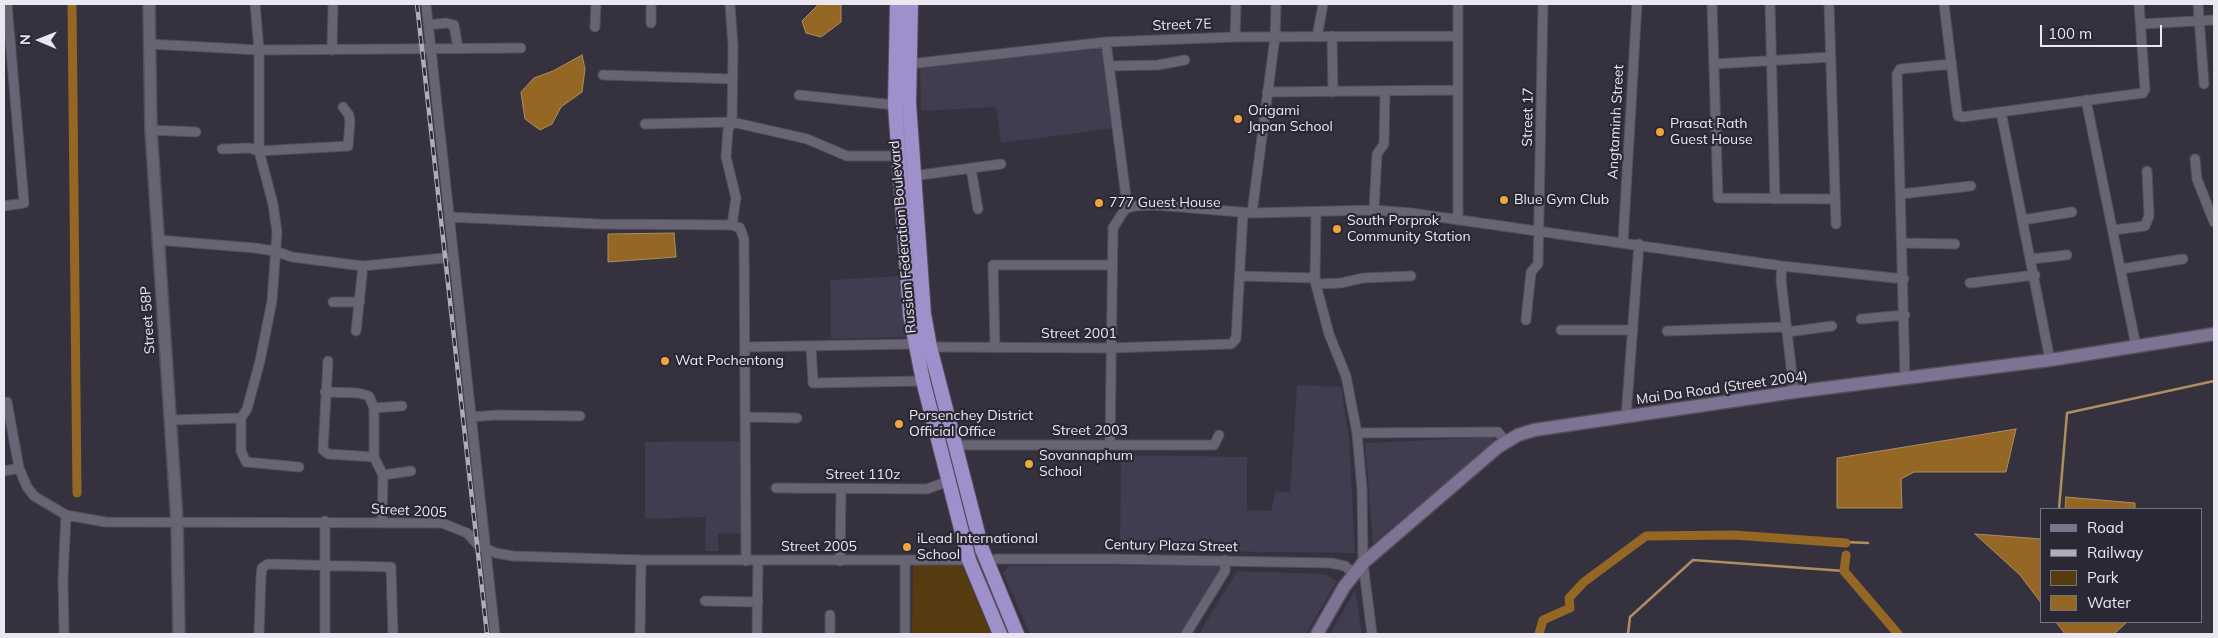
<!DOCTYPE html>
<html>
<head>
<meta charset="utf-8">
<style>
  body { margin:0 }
  #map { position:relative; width:2218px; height:638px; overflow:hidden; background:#35313f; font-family:Mulish,sans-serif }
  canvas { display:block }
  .frame { position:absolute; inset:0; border:5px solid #eae7f0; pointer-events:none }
  .legend { position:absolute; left:2040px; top:508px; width:162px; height:115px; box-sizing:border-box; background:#2b2835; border:1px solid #777480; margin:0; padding:6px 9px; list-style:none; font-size:15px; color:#eae7f0 }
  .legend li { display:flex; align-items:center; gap:10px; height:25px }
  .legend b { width:25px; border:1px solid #777480 }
  .north { position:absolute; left:15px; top:15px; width:50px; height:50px; -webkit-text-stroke:4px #2b2835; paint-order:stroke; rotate:271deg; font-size:14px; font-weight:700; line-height:20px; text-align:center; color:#eae7f0 }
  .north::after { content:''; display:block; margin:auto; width:18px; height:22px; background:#eae7f0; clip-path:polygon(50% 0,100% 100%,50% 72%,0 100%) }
  .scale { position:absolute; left:2040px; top:25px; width:122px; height:22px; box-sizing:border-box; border:2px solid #eae7f0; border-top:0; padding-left:6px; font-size:15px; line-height:18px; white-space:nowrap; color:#eae7f0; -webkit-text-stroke:4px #2b2835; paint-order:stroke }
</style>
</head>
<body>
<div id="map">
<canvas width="2218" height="638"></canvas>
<div class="frame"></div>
<ul class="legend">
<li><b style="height:6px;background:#7d7493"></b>Road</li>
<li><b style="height:6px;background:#b0adb8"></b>Railway</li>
<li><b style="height:14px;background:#563a10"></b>Park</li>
<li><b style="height:14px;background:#956724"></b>Water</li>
</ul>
<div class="north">N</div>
<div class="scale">100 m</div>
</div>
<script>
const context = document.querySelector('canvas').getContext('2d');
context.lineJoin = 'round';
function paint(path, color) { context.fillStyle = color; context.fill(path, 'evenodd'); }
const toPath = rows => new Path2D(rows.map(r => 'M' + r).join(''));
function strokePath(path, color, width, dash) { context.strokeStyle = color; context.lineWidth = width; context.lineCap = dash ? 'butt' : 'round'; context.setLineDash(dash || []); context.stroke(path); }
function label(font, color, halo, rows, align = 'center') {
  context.font = font + ' Mulish,sans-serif'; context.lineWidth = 4.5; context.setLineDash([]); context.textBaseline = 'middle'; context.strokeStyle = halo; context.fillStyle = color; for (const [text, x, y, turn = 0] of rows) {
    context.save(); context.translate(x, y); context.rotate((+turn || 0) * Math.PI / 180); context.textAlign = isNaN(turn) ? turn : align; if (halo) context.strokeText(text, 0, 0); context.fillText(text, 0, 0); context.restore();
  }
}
const built = toPath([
  [1097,47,1105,53,1115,128,1001,143,996,107,921,111,920,65],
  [901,276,907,337,831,339,830,280],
  [1297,385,1341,387,1349,437,1355,553,1120,550,1121,455,1247,457,1247,510,1271,511,1276,491,1290,493],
  [1494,437,1494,444,1373,543,1365,443],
  [744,441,744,533,718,534,718,551,705,551,706,517,645,519,645,442],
  [1221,565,1222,569,1182,634,1030,634,1003,573,1009,566],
  [1237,571,1325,574,1337,581,1306,634,1199,634],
  [1355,590,1362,634,1330,634]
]);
const green = toPath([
  [913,565,962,565,991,634,912,634]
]);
const water = toPath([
  [818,4,841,4,841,22,821,37,806,33,802,21,817,6,818,4],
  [582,55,585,69,582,92,561,107,552,124,540,130,525,119,521,92,534,78,553,71,582,55],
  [674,233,676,257,608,262,608,234,674,233],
  [2016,429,2006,472,1914,472,1901,479,1902,508,1837,508,1837,458,2016,429],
  [2066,497,2135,503,2135,509,2065,509,2066,497],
  [1975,534,2042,539,2042,604,2020,575,1975,534],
  [2056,622,2127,622,2114,634,2065,634,2056,622]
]);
const stream = toPath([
  [2059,509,2067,413,2214,381],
  [1846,542,1868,543],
  [1628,634,1630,617,1693,560,1844,571]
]);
const canal = toPath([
  [72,4,77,493],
  [1846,555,1844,571,1898,634],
  [1539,634,1543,620,1570,608,1569,598,1584,582,1646,536,1734,535,1846,543]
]);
const minor = toPath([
  [255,4,259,50,259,151,273,204,277,232,272,301,260,361,247,409,241,418,241,451,246,462,299,467],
  [426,4,495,634],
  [651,4,651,23],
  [730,4,733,46,732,122,728,130,726,157,736,198,732,225],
  [1458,4,1458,220],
  [1712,4,1718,198,1835,199],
  [1770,4,1775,199],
  [1829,4,1836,224],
  [1944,4,1957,111,1958,116,1962,117,2143,93,2145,89,2139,4],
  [2198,4,2204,84],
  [2141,24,2214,20],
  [428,25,446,23,454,25,458,48],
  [595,27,596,4],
  [1332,36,1333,92],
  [1235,37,1236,4],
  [1317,37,1323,4],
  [1106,42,1126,197,1125,209,1113,228,1110,445],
  [150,44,259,50,521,48],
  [332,50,333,4],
  [909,64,1106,42,1235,37,1458,36],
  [1714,64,1831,57],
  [1109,66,1158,65,1185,60],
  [603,75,733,79],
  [1267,92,1458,90],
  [799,95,895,105],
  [2086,100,2136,346],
  [2001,112,2050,360],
  [645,124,732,122,807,139,847,156,898,156],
  [151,130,196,132],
  [222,149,250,148,259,151,348,146,350,122,349,115,343,107],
  [2195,159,2197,179,2214,222],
  [971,169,978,209],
  [913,176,1001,164],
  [1901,194,1971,186],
  [4,206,24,203,7,4],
  [1125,209,1135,206,1156,205,1252,213,1374,210,1411,213,1782,266,1904,279],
  [1374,210,1377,154,1384,144,1385,92],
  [1252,213,1275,37,1276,4],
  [1316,213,1315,281,1329,334,1346,376,1357,433,1362,489,1363,563,1372,634],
  [449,217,599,224,732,225,740,228,744,239,746,561],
  [2023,220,2072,212],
  [2113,230,2145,226,2149,216,2147,171],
  [158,240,255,248,275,251,292,257,363,266,454,257],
  [1623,242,1637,4],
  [1903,243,1955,244],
  [2032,259,2067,255],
  [1782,266,1781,280,1794,392],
  [2121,269,2183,259],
  [1240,276,1315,278],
  [1970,283,2035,275],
  [1316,284,1341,283,1363,278,1411,276],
  [333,302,360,302],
  [1861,319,1905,315],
  [1526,320,1531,272,1538,264,1543,4],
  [1561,330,1633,330],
  [356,331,363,266],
  [1667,331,1786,327],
  [1787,332,1832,326],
  [811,346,813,383,923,381],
  [745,347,914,344],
  [930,347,1110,348,1231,344,1236,339,1243,212],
  [995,347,993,265,1112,265],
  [328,361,323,450,328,454,374,457],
  [1905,379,1897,74,1900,69,1952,64],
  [325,392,358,393,369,396,374,408,374,457,383,475,382,522],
  [7,402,19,468,27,487,34,496,66,515,105,522,442,523,467,533,478,545,496,553,513,556,641,560,969,560],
  [374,408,402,406],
  [471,417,497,415,580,416],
  [746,417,797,418],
  [1626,417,1639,244],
  [170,420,241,418],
  [1357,433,1498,432,1506,442],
  [954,445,1214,445,1219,435],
  [4,471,19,468],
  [383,475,411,471],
  [776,488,927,489,949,481],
  [325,521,325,634],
  [840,561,841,489],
  [987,562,996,559,1110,559,1331,563,1345,566,1353,573],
  [705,601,758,602],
  [64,634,63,578,66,515],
  [259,634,261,577,262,568,268,564,391,567,393,634],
  [640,634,641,560],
  [757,634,758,561],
  [830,634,830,615],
  [905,634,905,561],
  [1186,634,1225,571,1225,560]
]);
const tertiary = toPath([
  [149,4,151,130,177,521,179,634]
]);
const secondary = toPath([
  [1317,634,1344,587,1363,563,1498,447,1518,435,1534,430,1794,392,2050,360,2214,334]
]);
const trunk = toPath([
  [897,4,895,105,910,315,923,381,969,560,1000,634],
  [911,4,909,103,924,314,930,347,982,549,1017,634]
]);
const rail = toPath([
  [417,4,487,634]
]);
const markers = [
  [1238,119,5,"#eea73d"],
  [1660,132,5,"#eea73d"],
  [1504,200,5,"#eea73d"],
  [1099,203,5,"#eea73d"],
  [1337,229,5,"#eea73d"],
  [665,361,5,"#eea73d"],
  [899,424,5,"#eea73d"],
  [1029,464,5,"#eea73d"],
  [907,547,5,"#eea73d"]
];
const streetNames = [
  ["Street 7E",1182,25,-2],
  ["Street 17",1528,117,-89],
  ["Angtaminh Street",1616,122,-87],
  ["Russian Federation Boulevard",903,237,-95],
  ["Street 58P",148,320,-94],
  ["Street 2001",1079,334],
  ["Mai Da Road (Street 2004)",1722,388,-8],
  ["Street 2003",1090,431],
  ["Street 110z",863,475],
  ["Street 2005",409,511,3],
  ["Century Plaza Street",1171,546,1],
  ["Street 2005",819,547]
];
const poiNames = [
  ["Origami",1248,111],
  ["Japan School",1248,127],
  ["Prasat Rath",1670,124],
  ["Guest House",1670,140],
  ["Blue Gym Club",1514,200],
  ["777 Guest House",1109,203],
  ["South Porprok",1347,221],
  ["Community Station",1347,237],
  ["Wat Pochentong",675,361],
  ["Porsenchey District",909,416],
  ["Official Office",909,432],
  ["Sovannaphum",1039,456],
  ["School",1039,472],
  ["iLead International",917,539],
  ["School",917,555]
];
paint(built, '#413c4f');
paint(green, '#563a10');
paint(water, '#956724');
strokePath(water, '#ae8d61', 1);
strokePath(stream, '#ae8d61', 2.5);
strokePath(canal, '#956724', 9);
strokePath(minor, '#524f5b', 11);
strokePath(tertiary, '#524f5b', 14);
strokePath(secondary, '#524f5b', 15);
strokePath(trunk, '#524f5b', 16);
strokePath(minor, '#686473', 9);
strokePath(tertiary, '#686473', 11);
strokePath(secondary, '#7d7493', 12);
strokePath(trunk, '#9f8fca', 14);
strokePath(rail, '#b0adb8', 4.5);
strokePath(rail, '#2b2835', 2.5, [8]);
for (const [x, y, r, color] of markers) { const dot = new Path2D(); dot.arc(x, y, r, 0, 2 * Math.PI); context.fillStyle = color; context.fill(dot); strokePath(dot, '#2b2835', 2); }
label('14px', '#eae7f0', '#2b2835', streetNames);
label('14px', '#eae7f0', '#2b2835', poiNames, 'left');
</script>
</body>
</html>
